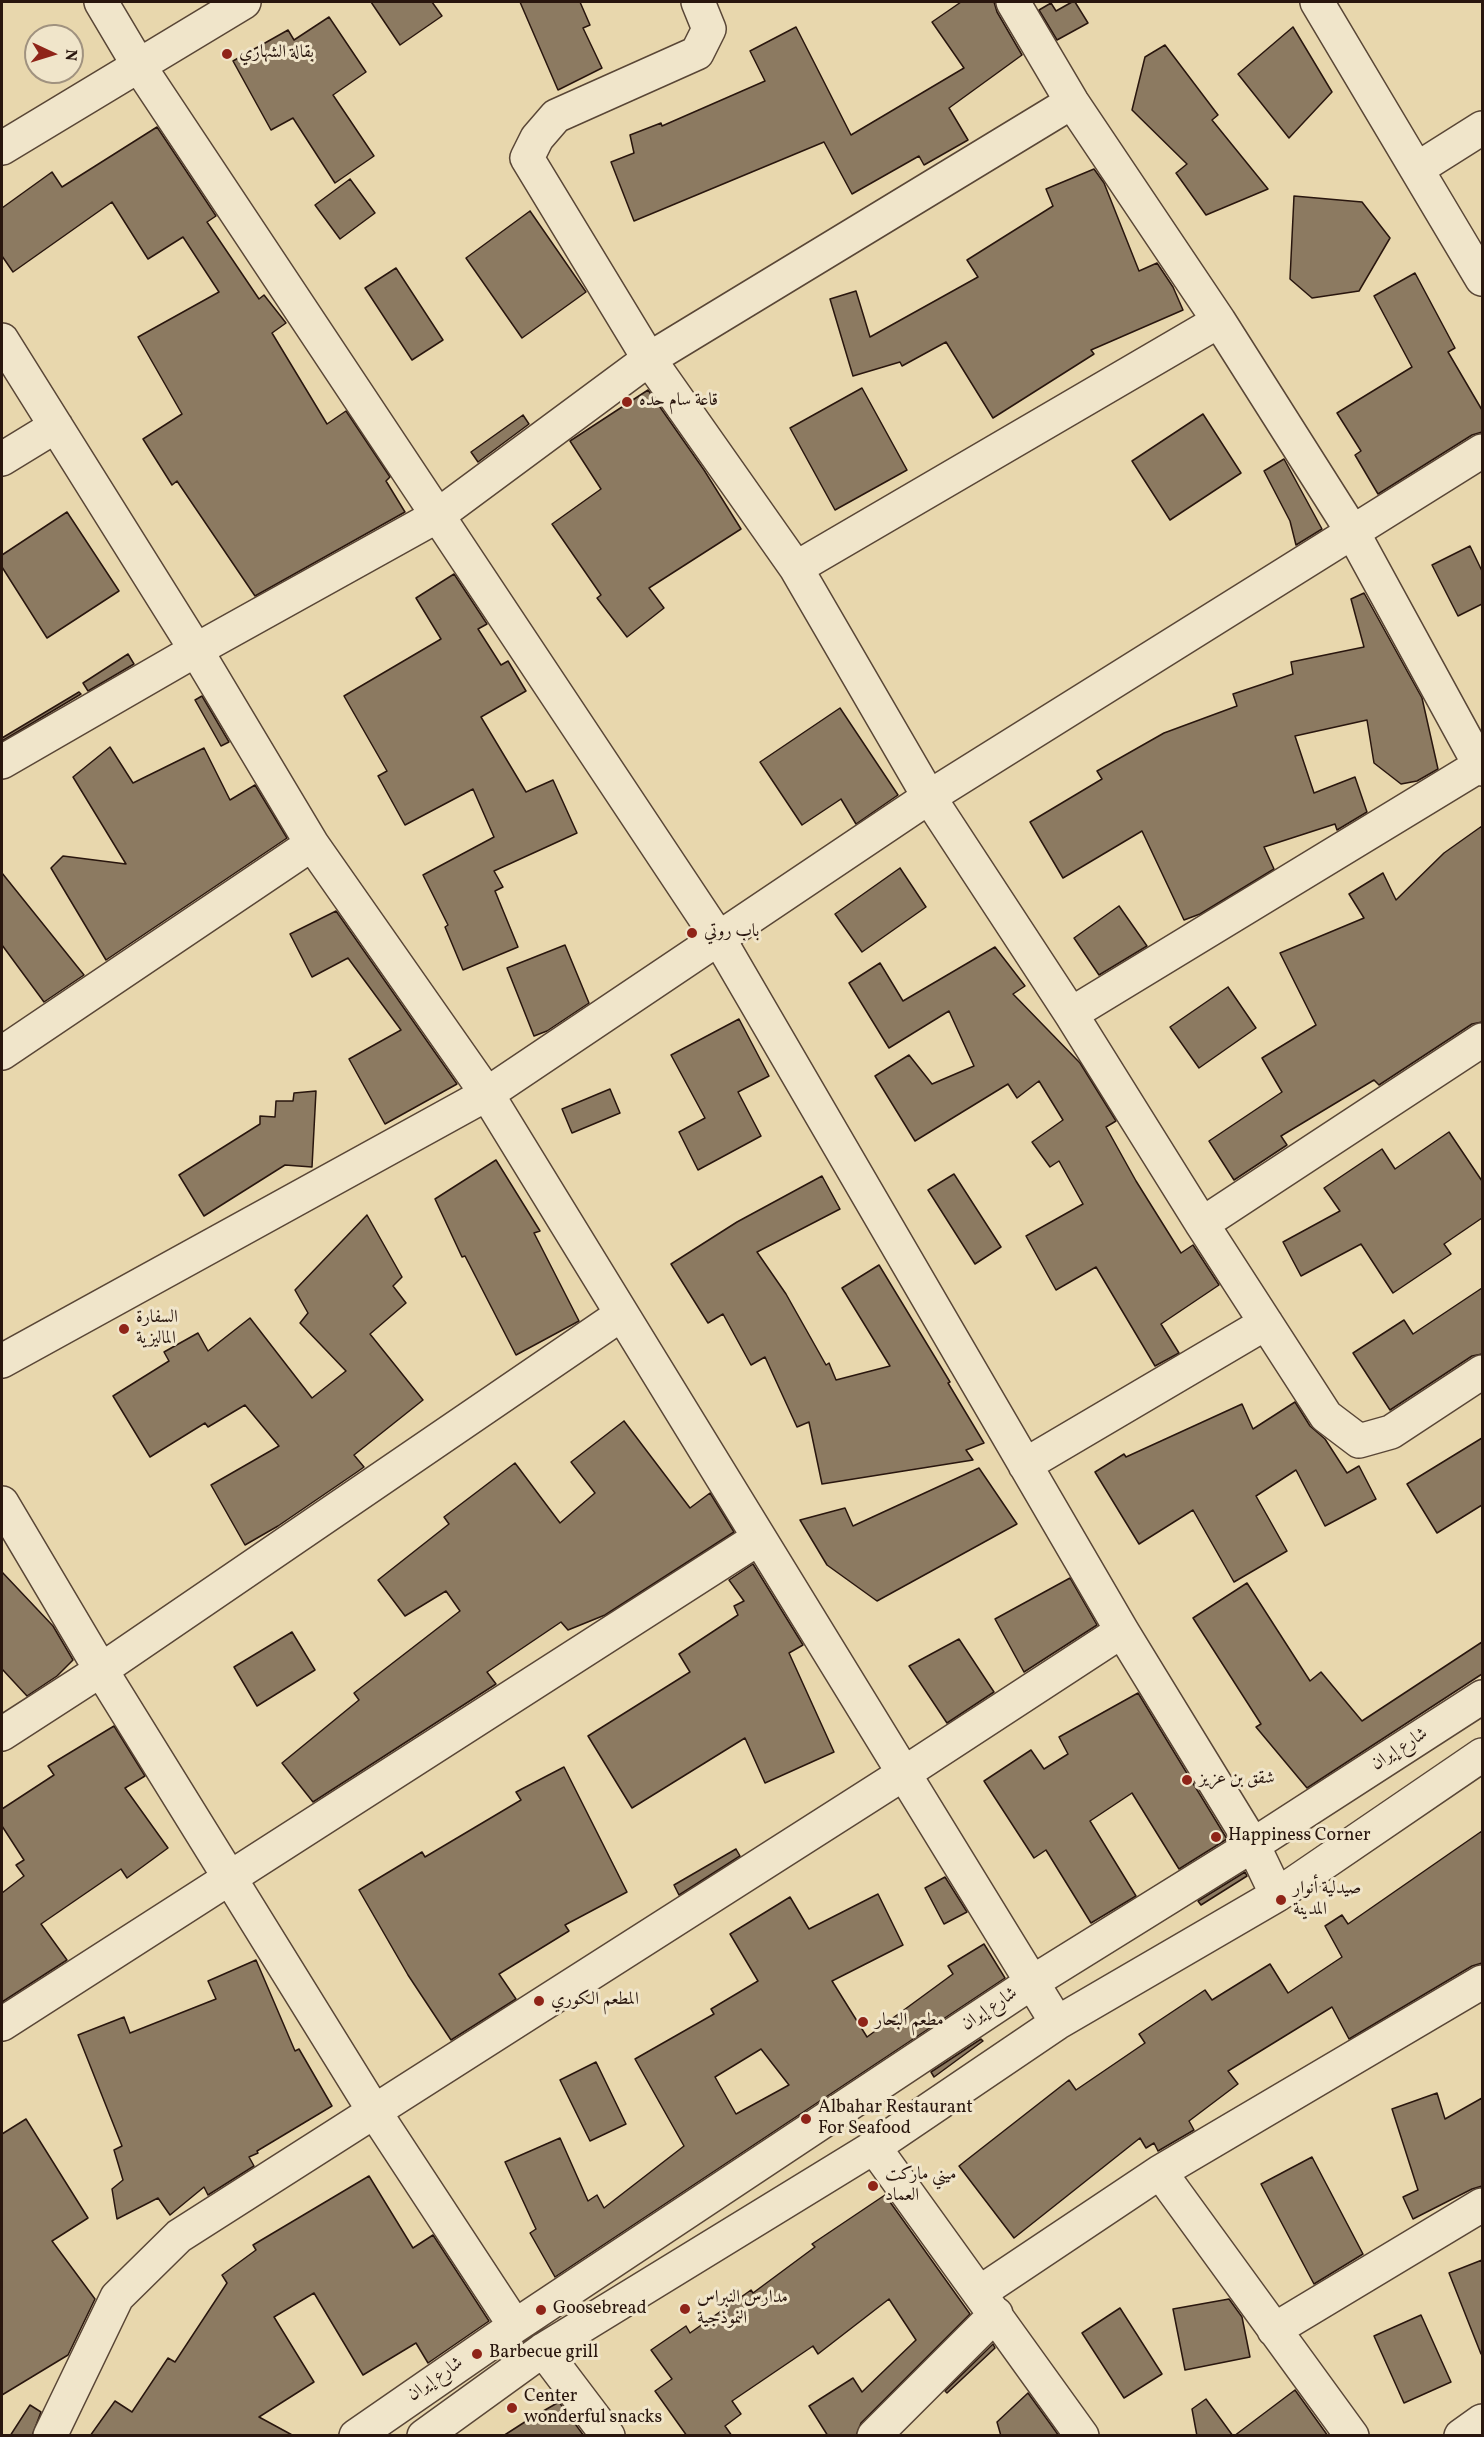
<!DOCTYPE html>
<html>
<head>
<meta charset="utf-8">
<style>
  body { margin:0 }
  #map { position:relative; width:1484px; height:2437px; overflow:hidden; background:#e8d7ad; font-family:Vollkorn,serif }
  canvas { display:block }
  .frame { position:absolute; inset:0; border:3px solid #29160e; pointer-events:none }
  .north { position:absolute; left:24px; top:24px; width:60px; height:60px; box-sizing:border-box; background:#f0e5ca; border:2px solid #a0927f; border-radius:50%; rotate:94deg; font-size:16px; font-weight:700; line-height:24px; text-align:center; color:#29160e }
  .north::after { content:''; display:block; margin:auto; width:21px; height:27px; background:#8f2418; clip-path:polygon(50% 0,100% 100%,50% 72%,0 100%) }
</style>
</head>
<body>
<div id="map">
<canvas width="1484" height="2437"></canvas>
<div class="frame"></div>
<div class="north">N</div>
</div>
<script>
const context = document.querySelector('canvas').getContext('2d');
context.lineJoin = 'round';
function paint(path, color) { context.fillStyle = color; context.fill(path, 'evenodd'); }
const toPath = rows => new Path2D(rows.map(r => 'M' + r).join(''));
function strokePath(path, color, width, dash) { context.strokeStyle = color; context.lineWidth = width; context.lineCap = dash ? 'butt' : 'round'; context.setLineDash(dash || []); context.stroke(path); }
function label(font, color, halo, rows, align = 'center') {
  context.font = font + ' Vollkorn,Amiri,serif'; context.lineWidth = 6; context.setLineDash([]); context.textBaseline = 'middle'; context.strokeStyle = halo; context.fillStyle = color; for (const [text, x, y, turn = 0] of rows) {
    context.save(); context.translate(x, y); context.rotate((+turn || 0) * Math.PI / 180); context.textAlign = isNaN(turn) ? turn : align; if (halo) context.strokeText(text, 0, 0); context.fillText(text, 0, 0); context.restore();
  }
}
const building = toPath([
  [371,2,432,2,442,16,400,45,371,2],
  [520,2,580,2,590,25,583,28,602,68,558,90,520,2],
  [961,2,994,2,997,12,1022,55,949,108,968,140,924,165,919,156,852,194,824,142,634,221,611,162,634,153,630,135,661,123,662,126,765,81,750,51,796,27,851,135,964,68,932,22,961,2],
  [1072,2,1075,2,1088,23,1057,40,1039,10,1051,3,1056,11,1072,2],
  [329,17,366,72,333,95,374,156,335,183,293,118,271,130,233,61,288,30,294,40,329,17],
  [1293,27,1332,92,1289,138,1238,74,1293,27],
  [1165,45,1218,115,1212,120,1268,189,1206,215,1176,173,1187,164,1132,110,1145,57,1165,45],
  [157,127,216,216,207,222,259,299,264,295,286,323,272,333,327,424,346,411,390,477,386,481,405,512,255,596,177,481,172,485,143,439,182,414,138,337,219,292,183,237,148,259,112,202,13,272,2,256,2,208,52,172,62,187,157,127],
  [1094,169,1104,183,1139,271,1157,263,1173,287,1183,310,1091,350,1094,354,993,418,946,342,902,366,900,362,853,376,830,299,856,291,870,337,978,277,967,260,1053,206,1046,189,1094,169],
  [350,179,375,213,340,239,315,205,350,179],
  [1294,196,1362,202,1390,238,1359,291,1312,298,1290,279,1294,196],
  [530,211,586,292,522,338,466,258,530,211],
  [396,268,443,340,412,360,365,288,396,268],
  [1415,273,1455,348,1448,352,1482,410,1482,432,1472,435,1378,494,1355,455,1361,451,1337,413,1412,367,1374,296,1415,273],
  [862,388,907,470,835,510,790,428,862,388],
  [648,390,704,470,741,529,649,588,664,608,627,637,597,598,601,595,552,524,601,489,570,441,648,390],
  [1203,414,1241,473,1170,520,1132,461,1203,414],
  [523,415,529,424,478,462,471,452,523,415],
  [1284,459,1322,529,1296,545,1290,521,1264,471,1284,459],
  [67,512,119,591,47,638,2,567,2,555,67,512],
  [1470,546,1482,571,1482,604,1458,616,1432,565,1470,546],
  [454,574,487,624,478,629,501,665,508,661,526,691,481,717,526,792,553,780,577,833,494,871,503,887,495,891,518,947,463,970,445,927,448,925,423,875,494,837,473,789,405,825,378,776,387,771,344,696,441,639,416,598,454,574],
  [1364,593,1422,698,1438,769,1417,781,1401,784,1374,763,1367,720,1295,736,1314,793,1355,777,1367,812,1337,830,1335,824,1264,847,1274,869,1200,914,1184,920,1142,831,1063,878,1030,822,1102,779,1097,771,1164,733,1237,706,1233,694,1293,674,1291,662,1364,647,1351,599,1364,593],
  [128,654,134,664,88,691,83,683,128,654],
  [79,692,81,694,2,741,2,738,79,692],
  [202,696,229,742,221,746,195,700,202,696],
  [840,708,898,795,856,824,841,799,802,825,760,762,840,708],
  [110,747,133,783,204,748,230,800,255,785,287,838,106,960,51,868,63,856,126,864,73,777,110,747],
  [1482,826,1482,1022,1472,1024,1379,1085,1374,1080,1281,1136,1287,1145,1234,1180,1209,1141,1282,1092,1262,1058,1316,1025,1280,953,1364,918,1349,894,1383,873,1396,900,1444,853,1482,826],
  [900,868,926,907,862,952,835,914,900,868],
  [2,873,84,975,44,1002,2,945,2,873],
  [1119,906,1147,946,1099,975,1074,938,1119,906],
  [336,911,457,1084,385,1124,349,1059,401,1030,348,958,312,977,290,934,336,911],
  [565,945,589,1003,547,1031,534,1036,507,968,565,945],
  [995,947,1025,986,1013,994,1080,1063,1116,1121,1106,1127,1136,1181,1181,1253,1193,1245,1219,1285,1161,1324,1179,1353,1155,1366,1096,1267,1056,1290,1026,1236,1083,1204,1059,1161,1050,1167,1032,1142,1063,1120,1039,1081,1017,1098,1008,1084,915,1141,875,1076,909,1055,932,1084,974,1066,949,1011,889,1048,849,983,880,963,903,1001,995,947],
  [1228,987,1256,1028,1199,1068,1170,1027,1228,987],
  [739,1019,769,1076,738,1092,761,1136,698,1170,679,1132,705,1118,671,1055,739,1019],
  [610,1089,620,1113,572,1133,562,1109,610,1089],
  [316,1091,312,1167,285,1165,204,1216,179,1175,260,1124,260,1116,275,1117,276,1101,293,1101,294,1093,316,1091],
  [1449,1132,1482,1181,1482,1218,1444,1244,1451,1254,1393,1293,1361,1244,1301,1276,1283,1242,1340,1211,1324,1188,1382,1149,1395,1169,1449,1132],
  [496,1160,540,1231,534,1233,579,1321,516,1355,465,1256,462,1257,435,1199,496,1160],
  [954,1174,1001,1247,975,1264,928,1190,954,1174],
  [822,1176,840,1209,757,1252,786,1294,826,1365,829,1363,836,1380,890,1366,842,1288,879,1265,950,1382,948,1383,984,1443,966,1450,973,1460,822,1484,809,1422,797,1427,765,1357,751,1365,723,1314,708,1323,671,1264,737,1222,822,1176],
  [367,1215,402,1277,393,1286,406,1303,370,1334,423,1400,354,1455,364,1467,357,1472,278,1526,245,1545,211,1485,279,1446,245,1405,208,1427,205,1423,150,1457,113,1396,169,1361,164,1352,198,1333,208,1351,250,1318,312,1398,346,1371,300,1323,308,1313,295,1290,367,1215],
  [1482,1288,1482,1354,1472,1356,1390,1410,1353,1353,1404,1320,1413,1334,1482,1288],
  [1295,1402,1310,1426,1325,1439,1347,1473,1359,1466,1376,1499,1325,1526,1296,1470,1256,1496,1287,1551,1234,1582,1193,1510,1139,1544,1095,1472,1124,1454,1126,1457,1242,1404,1253,1429,1295,1402],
  [624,1421,690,1508,710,1493,734,1532,605,1615,568,1630,561,1622,487,1672,496,1684,313,1802,282,1763,359,1700,354,1693,460,1611,446,1591,405,1616,378,1580,449,1524,444,1517,515,1463,560,1523,595,1493,571,1462,624,1421],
  [1482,1438,1482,1505,1437,1533,1407,1484,1482,1438],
  [979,1468,1017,1524,877,1601,827,1565,800,1520,845,1508,853,1526,979,1468],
  [753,1564,803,1645,789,1653,834,1752,765,1783,745,1738,632,1808,588,1736,690,1672,679,1654,738,1615,734,1606,744,1601,729,1580,753,1564],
  [2,1572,53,1626,73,1660,57,1676,27,1696,2,1669,2,1572],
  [1070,1578,1097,1625,1024,1672,995,1619,1070,1578],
  [1247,1583,1310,1681,1321,1672,1362,1721,1482,1642,1482,1674,1307,1788,1256,1727,1261,1724,1193,1618,1247,1583],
  [292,1632,315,1670,257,1706,234,1667,292,1632],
  [959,1639,994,1692,947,1723,909,1666,959,1639],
  [1138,1693,1227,1839,1179,1869,1132,1793,1090,1821,1136,1896,1091,1923,1046,1850,1034,1858,984,1781,1031,1750,1044,1769,1068,1754,1059,1737,1138,1693],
  [114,1726,145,1776,125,1788,168,1848,127,1878,121,1869,41,1924,67,1960,2,2002,2,1893,24,1876,16,1865,24,1860,2,1826,2,1809,54,1775,48,1766,114,1726],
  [564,1767,627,1892,565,1925,569,1931,499,1974,516,1999,451,2040,408,1975,359,1890,422,1852,425,1857,521,1800,516,1792,564,1767],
  [1482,1831,1482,1963,1472,1966,1349,2039,1332,2007,1228,2071,1238,2084,1189,2121,1194,2130,1158,2151,1154,2143,1146,2148,1140,2138,1014,2238,959,2166,1069,2080,1076,2090,1145,2043,1139,2034,1205,1990,1212,2000,1270,1964,1288,1993,1342,1957,1325,1926,1342,1915,1348,1924,1482,1831],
  [736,1849,740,1856,679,1895,674,1885,736,1849],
  [1245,1872,1247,1876,1201,1905,1198,1901,1245,1872],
  [945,1877,967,1912,944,1924,925,1888,945,1877],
  [878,1894,903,1945,832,1981,867,2037,953,1974,948,1966,984,1944,1005,1978,555,2277,530,2233,536,2229,505,2162,560,2138,588,2201,597,2195,604,2208,684,2146,635,2059,714,2014,711,2009,758,1981,730,1934,790,1897,809,1929,878,1894],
  [761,2049,789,2085,736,2114,715,2077,761,2049],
  [256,1960,295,2051,299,2049,332,2106,257,2151,258,2153,249,2157,254,2166,208,2195,204,2187,170,2215,158,2198,117,2219,112,2189,123,2180,114,2150,122,2146,78,2035,124,2017,130,2033,216,1999,208,1981,256,1960],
  [981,2039,983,2041,934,2077,931,2072,981,2039],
  [596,2062,626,2124,590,2141,560,2080,596,2062],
  [1437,2093,1445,2119,1482,2098,1482,2186,1472,2189,1413,2219,1403,2197,1418,2190,1392,2109,1437,2093],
  [26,2119,88,2218,52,2241,95,2299,68,2355,2,2395,2,2134,26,2119],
  [1312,2157,1363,2254,1314,2284,1261,2184,1312,2157],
  [369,2176,413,2248,433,2235,489,2321,428,2363,416,2343,363,2375,314,2293,274,2317,314,2382,259,2417,294,2436,90,2436,115,2401,132,2412,168,2358,175,2362,227,2283,222,2275,256,2250,253,2245,369,2176],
  [885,2195,970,2314,861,2423,856,2436,828,2436,809,2406,853,2378,862,2392,916,2340,889,2299,818,2354,813,2346,732,2401,741,2414,725,2426,732,2436,687,2436,655,2391,672,2379,651,2350,686,2326,690,2333,751,2290,753,2293,815,2247,812,2244,885,2195],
  [1482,2260,1482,2354,1481,2354,1449,2273,1482,2260],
  [1229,2299,1242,2317,1250,2357,1185,2370,1173,2309,1229,2299],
  [1120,2308,1162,2374,1124,2398,1082,2333,1120,2308],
  [1421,2315,1451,2382,1404,2403,1374,2336,1421,2315],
  [993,2344,995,2348,947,2393,945,2391,993,2344],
  [1295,2390,1328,2436,1234,2436,1295,2390],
  [1028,2393,1059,2436,1001,2436,997,2422,1028,2393],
  [1206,2399,1233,2436,1197,2436,1192,2409,1206,2399],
  [559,2402,584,2436,503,2436,531,2418,559,2402],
  [30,2405,41,2412,32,2436,10,2436,30,2405]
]);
const minor = toPath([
  [101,2,139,66,719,939,1122,1631,1253,1845,1277,1895],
  [698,2,709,29,697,53,556,116,537,138,527,158,649,359,796,568,929,797,1071,1014,1202,1224,1326,1416,1359,1441,1391,1432,1482,1372],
  [1013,2,1072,102,1219,321,1352,531,1482,769],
  [1317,2,1482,279],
  [2,148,244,2],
  [1417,169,1482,128],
  [2,340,196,650,312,844,487,1094,1057,2023],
  [2,459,56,426],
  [796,568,1219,321],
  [2,762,196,650,437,516,649,359,1072,102],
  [1071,1014,1480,765],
  [2,1053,312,844],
  [1202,1224,1482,1040],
  [2,1361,487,1094,929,797,1482,451],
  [1025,1465,1266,1323],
  [2,1503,101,1670,374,2111,515,2326],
  [2,1734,101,1670,622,1314],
  [2,2024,759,1538],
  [874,2147,1082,2436],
  [1160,2172,1352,2436],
  [979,2293,1160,2172,1482,1982],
  [1274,2330,1482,2205],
  [543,2350,608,2436],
  [50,2436,117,2297,179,2236,903,1774,1122,1631],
  [356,2436,515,2326,1031,1983,1253,1845,1482,1697],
  [424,2436,543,2350,874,2147,1057,2023,1277,1895,1482,1755],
  [874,2436,996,2314],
  [1461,2436,1482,2421]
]);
const markers = [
  [227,54,6,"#8f2418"],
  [627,402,6,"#8f2418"],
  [692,933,6,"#8f2418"],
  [124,1329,6,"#8f2418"],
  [1187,1780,6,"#8f2418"],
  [1216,1837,6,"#8f2418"],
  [1281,1900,6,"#8f2418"],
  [539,2001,6,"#8f2418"],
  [863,2022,6,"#8f2418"],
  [806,2119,6,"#8f2418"],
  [873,2186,6,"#8f2418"],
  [685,2309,6,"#8f2418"],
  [541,2310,6,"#8f2418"],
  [477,2354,6,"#8f2418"],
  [512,2408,6,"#8f2418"]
];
const poiNames = [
  ["بقالة الشهاري",239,54],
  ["قاعة سام حده",639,402],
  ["باب روتي",704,933],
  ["السفارة",136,1319],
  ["الماليزية",136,1340],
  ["شقق بن عزيز",1199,1780],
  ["Happiness Corner",1228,1837],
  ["صيدلية أنوار",1293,1890],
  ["المدينة",1293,1911],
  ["المطعم الكوري",551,2001],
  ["مطعم البحار",875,2022],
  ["Albahar Restaurant",818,2109],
  ["For Seafood",818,2130],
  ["ميني ماركت",885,2176],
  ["العماد",885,2197],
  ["مدارس النبراس",697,2299],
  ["النموذجية",697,2320],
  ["Goosebread",553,2310],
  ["Barbecue grill",489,2354],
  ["Center",524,2398],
  ["wonderful snacks",524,2419]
];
const streetNames = [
  ["شارع إيران",1400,1750,-33],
  ["شارع إيران",990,2010,-34],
  ["شارع إيران",436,2380,-35]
];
paint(building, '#8c7a61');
strokePath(building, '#29160e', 1.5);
strokePath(minor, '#594636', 36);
strokePath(minor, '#f0e5ca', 33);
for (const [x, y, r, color] of markers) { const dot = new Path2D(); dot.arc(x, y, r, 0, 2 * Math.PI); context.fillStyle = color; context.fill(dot); strokePath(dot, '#f0e5ca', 2); }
label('18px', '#29160e', '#f0e5ca', poiNames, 'left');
label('18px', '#29160e', '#f0e5ca', streetNames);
</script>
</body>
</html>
